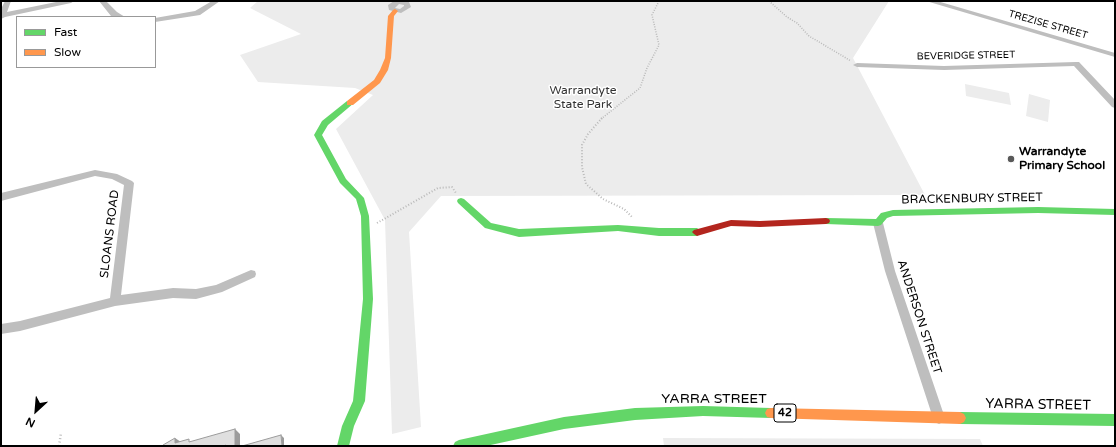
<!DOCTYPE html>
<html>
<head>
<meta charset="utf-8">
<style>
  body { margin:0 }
  #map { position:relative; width:1116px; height:447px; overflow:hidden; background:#fff; font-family:"Varela Round",sans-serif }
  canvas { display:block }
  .frame { position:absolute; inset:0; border:2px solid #000; pointer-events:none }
  .legend { position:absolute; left:16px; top:16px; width:140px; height:52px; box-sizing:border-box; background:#fff; border:1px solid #999; margin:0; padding:5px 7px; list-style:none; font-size:12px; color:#000 }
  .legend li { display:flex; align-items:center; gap:8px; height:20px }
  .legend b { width:20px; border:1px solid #999 }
  .north { position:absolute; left:16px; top:391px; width:40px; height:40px; -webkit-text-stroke:3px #fff; paint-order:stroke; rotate:206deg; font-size:11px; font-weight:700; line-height:16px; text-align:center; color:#000 }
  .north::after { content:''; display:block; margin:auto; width:14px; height:18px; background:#000; clip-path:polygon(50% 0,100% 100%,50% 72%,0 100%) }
</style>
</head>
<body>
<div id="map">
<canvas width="1116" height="447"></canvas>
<div class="frame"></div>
<ul class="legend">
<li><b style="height:5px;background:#63d668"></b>Fast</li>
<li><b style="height:5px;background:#ff974d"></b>Slow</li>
</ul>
<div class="north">N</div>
</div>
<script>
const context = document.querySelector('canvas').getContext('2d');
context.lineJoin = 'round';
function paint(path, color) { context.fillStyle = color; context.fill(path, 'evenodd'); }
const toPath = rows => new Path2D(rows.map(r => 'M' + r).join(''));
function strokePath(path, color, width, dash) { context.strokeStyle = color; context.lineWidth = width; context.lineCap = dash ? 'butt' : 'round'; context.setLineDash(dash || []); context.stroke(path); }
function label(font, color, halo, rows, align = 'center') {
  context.font = font + ' "Varela Round",sans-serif'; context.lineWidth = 3; context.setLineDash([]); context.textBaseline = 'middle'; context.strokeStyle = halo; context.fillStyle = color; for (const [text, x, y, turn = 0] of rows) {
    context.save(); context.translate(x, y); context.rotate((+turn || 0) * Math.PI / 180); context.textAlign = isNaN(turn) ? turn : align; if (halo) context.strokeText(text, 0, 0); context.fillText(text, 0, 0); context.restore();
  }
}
const green = toPath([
  [258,1,889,1,853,58,925,195,441,196,409,232,421,427,392,434,385,220,336,129,373,95,355,88,258,82,240,55,301,34,250,8],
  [965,84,1009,93,1011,105,966,96],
  [1029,94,1050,100,1048,122,1026,116],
  [663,438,980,439,983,446,664,446]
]);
const pathFar2 = toPath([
  [769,1,787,17,797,23,809,36,851,61],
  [601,119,640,88,647,68,659,45,652,15,659,1]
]);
const pathFar1 = toPath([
  [602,118,588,134,582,145,582,167,586,184,603,199,624,209,633,218],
  [377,223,438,188,452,187,456,193]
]);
const path = toPath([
  [59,446,61,433]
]);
const street = toPath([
  [5,1,11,1,7,12,61,1,74,1,71,3,5,17,1,19,1,9,5,1],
  [99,1,106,1,117,12,125,17,111,16,99,1],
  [212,1,220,1,200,15,155,22,155,18,195,11,212,1],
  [394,1,409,2,411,7,401,13,389,10,388,5,394,1],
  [399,4,404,5,404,6,400,9,395,8,399,4],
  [926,1,937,1,1115,53,1115,57,926,1],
  [1076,62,1079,62,1115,100,1115,108,1112,107,1074,66,944,70,857,67,853,65,857,63,944,66,1076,62],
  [95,170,117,174,132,181,134,183,121,295,173,288,196,289,216,285,251,270,255,271,256,274,255,277,222,292,196,299,173,298,115,306,20,331,1,334,1,324,20,321,110,298,124,185,112,179,95,176,1,201,1,193,95,170],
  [878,219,882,220,883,223,895,271,945,418,943,422,939,424,935,422,933,418,885,271,873,223,874,220,878,219]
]);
const fast = toPath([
  [347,101,353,101,354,103,328,125,322,135,346,179,364,198,369,216,373,299,365,401,354,426,349,446,337,446,342,426,353,401,363,299,361,216,356,199,340,183,314,135,322,121,347,101],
  [461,198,464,199,491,223,519,229,618,225,659,228,697,228,700,230,702,232,700,234,697,236,659,236,618,231,519,237,485,228,458,203,457,201,458,199,461,198],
  [1038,207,1115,209,1115,215,1038,213,893,216,887,218,881,225,878,226,826,224,823,223,822,221,823,219,826,218,876,219,881,213,893,210,1038,207],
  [703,406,771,408,775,409,777,413,775,417,771,418,703,416,635,420,564,429,486,446,453,446,455,442,459,440,564,417,635,408,703,406],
  [960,412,1115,414,1115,426,960,424,956,422,954,418,956,414,960,412]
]);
const slow = toPath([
  [395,9,398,11,394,16,391,58,388,70,380,83,353,105,347,105,347,101,374,80,380,70,385,58,388,16,393,10,395,9],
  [771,408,960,412,964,414,966,418,964,422,960,424,771,418,767,417,765,413,767,409,771,408]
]);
const jam = toPath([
  [826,218,829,219,830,221,829,223,826,224,760,227,731,226,697,236,694,234,692,232,694,230,731,220,760,221,826,218]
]);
const shadedWall = toPath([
  [235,429,240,434,240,446,235,446],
  [281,435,284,438,284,446,282,446],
  [175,438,181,442,175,443]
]);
const building = toPath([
  [235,429,235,446,226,446,226,445,224,446,163,446,163,445,175,438,175,443,189,439,189,442,235,429],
  [281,435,282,446,242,446,281,435]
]);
const markers = [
  [1011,159,4,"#595959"]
];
const farStreetnames = [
  ["TREZISE STREET",1048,25,16],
  ["BEVERIDGE STREET",966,56,-1]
];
const shields = [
  [785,413,22]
];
const shieldNames = [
  ["42",785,413]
];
const parkNames = [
  ["Warrandyte",583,91],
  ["State Park",583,105]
];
const poiNames = [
  ["Warrandyte",1019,152],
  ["Primary School",1019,166]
];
const streetNames = [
  ["BRACKENBURY STREET",972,199,-1],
  ["SLOANS ROAD",110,234,-83],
  ["ANDERSON STREET",919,317,72]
];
const nearStreetnames = [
  ["YARRA STREET",714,399],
  ["YARRA STREET",1038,405,1]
];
paint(green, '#ececec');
strokePath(pathFar2, '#b9b9b9', 1.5, [1, 1.5]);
strokePath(pathFar1, '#b9b9b9', 2, [1, 2]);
strokePath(path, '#b9b9b9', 2.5, [1, 2.5]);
paint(street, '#bebebe');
paint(fast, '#63d668');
paint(slow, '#ff974d');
paint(jam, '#b3261e');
paint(shadedWall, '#9c9c9c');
paint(building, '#dfdfdf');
strokePath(building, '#9c9c9c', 1);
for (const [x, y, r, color] of markers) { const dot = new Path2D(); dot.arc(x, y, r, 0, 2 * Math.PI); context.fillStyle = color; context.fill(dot); strokePath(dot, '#fff', 1.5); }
label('10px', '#000', '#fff', farStreetnames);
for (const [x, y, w] of shields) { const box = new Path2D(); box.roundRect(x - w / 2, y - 9, w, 18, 3); context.fillStyle = '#fff'; context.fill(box); strokePath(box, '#000', 1); }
label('bold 11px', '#000', null, shieldNames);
label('12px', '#333', '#fff', parkNames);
label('bold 12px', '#000', '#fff', poiNames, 'left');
label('12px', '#000', '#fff', streetNames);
label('14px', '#000', '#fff', nearStreetnames);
</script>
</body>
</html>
